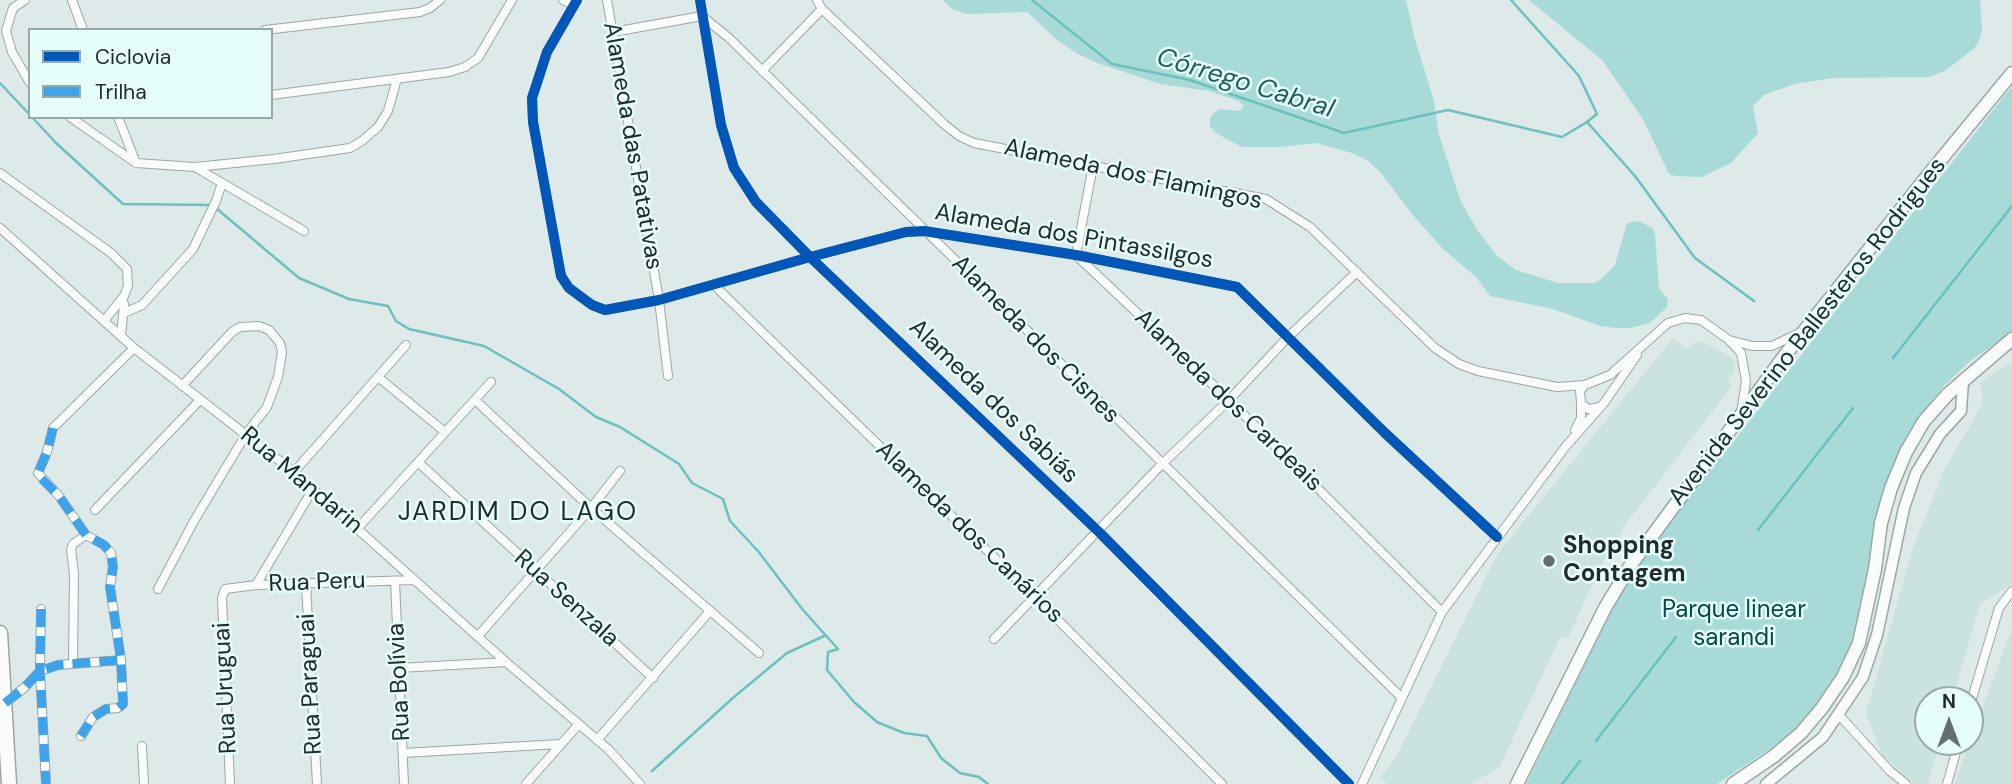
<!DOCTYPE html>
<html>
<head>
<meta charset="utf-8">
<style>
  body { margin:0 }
  #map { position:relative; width:2012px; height:784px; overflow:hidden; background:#ddeae9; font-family:"DM Sans",sans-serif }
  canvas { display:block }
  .legend { position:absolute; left:28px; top:28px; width:245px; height:91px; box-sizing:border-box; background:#e5fdfb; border:2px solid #97a9a8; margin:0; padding:9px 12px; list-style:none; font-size:21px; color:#222b2b }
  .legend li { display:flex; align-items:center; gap:14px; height:35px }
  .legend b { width:35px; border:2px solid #97a9a8 }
  .north { position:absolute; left:1914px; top:686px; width:70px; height:70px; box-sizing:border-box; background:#e5fdfb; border:2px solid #97a9a8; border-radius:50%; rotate:0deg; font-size:19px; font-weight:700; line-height:28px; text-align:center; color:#222b2b }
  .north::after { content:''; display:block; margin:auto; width:24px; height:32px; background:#636e6e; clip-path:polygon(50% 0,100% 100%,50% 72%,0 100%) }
</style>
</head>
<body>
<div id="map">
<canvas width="2012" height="784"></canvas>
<ul class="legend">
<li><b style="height:9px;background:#0057b8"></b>Ciclovia</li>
<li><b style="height:9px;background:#3ea3eb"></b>Trilha</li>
</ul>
<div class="north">N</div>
</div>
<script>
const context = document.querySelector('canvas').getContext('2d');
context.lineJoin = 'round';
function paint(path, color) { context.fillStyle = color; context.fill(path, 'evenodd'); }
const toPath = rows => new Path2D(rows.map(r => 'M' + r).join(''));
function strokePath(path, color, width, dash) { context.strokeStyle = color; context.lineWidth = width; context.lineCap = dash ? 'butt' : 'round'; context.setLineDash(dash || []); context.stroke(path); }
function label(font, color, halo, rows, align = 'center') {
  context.font = font + ' "DM Sans",sans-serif'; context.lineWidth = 5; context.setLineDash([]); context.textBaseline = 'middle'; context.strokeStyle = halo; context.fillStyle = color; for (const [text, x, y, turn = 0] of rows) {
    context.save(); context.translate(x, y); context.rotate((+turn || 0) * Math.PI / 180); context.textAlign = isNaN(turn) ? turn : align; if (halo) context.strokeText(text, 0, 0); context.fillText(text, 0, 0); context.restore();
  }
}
const built = toPath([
  [1673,338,1688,350,1694,343,1704,342,1732,358,1735,364,1734,371,1727,382,1732,386,1625,525,1599,569,1568,638,1560,637,1499,768,1470,784,1388,784,1379,778,1394,761,1498,553],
  [2012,361,2012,584,1980,604,1952,700,1928,700,1928,742,1940,742,1928,784,1915,784,1882,755,1866,713,1913,548,1943,472,1982,404,1981,382],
  [2012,628,2012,784,1954,784,1970,742]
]);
const green = toPath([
  [943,0,1406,0,1414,36,1434,101,1439,135,1461,202,1478,231,1497,256,1516,270,1558,283,1594,283,1600,280,1615,265,1627,223,1639,221,1652,228,1655,234,1659,289,1668,299,1667,307,1650,323,1630,328,1615,328,1600,326,1553,309,1490,296,1476,277,1443,249,1412,214,1381,173,1368,161,1352,153,1316,143,1280,147,1243,147,1236,144,1216,133,1210,126,1210,118,1214,113,1220,109,1240,111,1244,106,1239,101,1209,91,1160,84,1097,63,1076,53,1056,39,1027,12,967,14,952,9],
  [1529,0,1980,0,1982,30,1978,44,1972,50,1945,71,1928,77,1833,78,1794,84,1764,95,1753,106,1758,133,1731,163,1702,177,1676,176,1669,174,1644,121,1603,61],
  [2012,86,2012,332,1969,362,1944,386,1917,420,1899,451,1888,478,1880,507,1870,574,1850,650,1832,683,1811,712,1786,738,1717,784,1526,784,1611,611,1635,570,1715,459,1722,456]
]);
const stream = toPath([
  [1032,0,1112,64,1190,80,1344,133,1448,110,1562,137,1587,122],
  [1511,0,1579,76,1597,114,1587,122,1635,176,1695,258,1754,301],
  [0,83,30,115],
  [32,117,56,143,123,204,211,205],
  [216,208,299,278,349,299,388,306,396,321,409,329,484,346,559,389,596,417,620,427,679,464,692,483,723,499,730,521,758,551,803,610,838,649,828,652,827,670,854,702,877,722,904,733,927,736,941,758,960,773,979,777,988,784],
  [1893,358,2012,206],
  [1758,530,1853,408],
  [1596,741,1676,637],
  [652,771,734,697,787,653,824,636],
  [1562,784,1580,761]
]);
const street = toPath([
  [25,0,13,8,6,31,12,52,30,83],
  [72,0,83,30],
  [563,0,574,5],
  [577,0,547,52,532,98,533,122,561,276,569,288,592,305,605,310,659,300,810,257,906,232,924,231,1076,255,1237,287,1385,433,1497,537],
  [607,0,659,300,668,376],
  [700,0,721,125,734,168,756,202,810,257,1099,532,1349,784],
  [817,0,822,9,944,124,959,136,974,143,1266,199,1310,227,1435,348,1459,364,1478,371,1557,387,1585,385,1610,375,1668,323,1685,318,1701,320,1729,340,1741,353,1746,381,1741,413],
  [265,30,420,12,430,8,440,0],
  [613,32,702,16,729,38,1402,698],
  [762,71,822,9],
  [271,95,449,72,465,67,478,58,512,0],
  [70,117,136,163,195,167,274,159,350,148,362,141,378,127,388,111,397,79],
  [118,117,136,163],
  [1093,166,1076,255,1229,400,1442,612],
  [195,167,304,231],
  [0,173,111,253,127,269,128,286,124,296,104,321],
  [0,228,134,348,294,472,506,662,608,749,640,784],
  [714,285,1034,596,1222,784],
  [124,313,142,305,193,249,216,201,222,183],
  [121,336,124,304,122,299],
  [1729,340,1752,346,1772,346,1797,334],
  [378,377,445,432],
  [1585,385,1580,391,1581,403,1588,409,1600,407],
  [475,400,591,508,759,653],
  [1575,430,1581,418,1581,403],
  [418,462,653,678],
  [294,472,406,345],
  [95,510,200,400],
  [357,529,491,382],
  [395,581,404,784],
  [306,584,317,784],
  [256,585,313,489],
  [158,589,194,521,246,434,267,407,278,377,282,352,280,343,269,330,259,326,240,327,232,332,182,386],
  [41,609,40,671,46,784],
  [478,636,591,508,620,471],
  [994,639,1162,464,1229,400,1288,337,1357,272],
  [73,663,74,574,71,549,73,544,86,535],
  [399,668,506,662],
  [5,703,24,688,40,671,58,665,121,660],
  [1970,705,1999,608,2012,591],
  [1839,715,1890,771,1906,784],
  [81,736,93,717,106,709,118,708,123,704,121,660,110,587,113,567,111,553,104,545,86,535,59,496,38,473,47,452,53,428,134,348],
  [598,739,710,611],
  [142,746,144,784],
  [404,753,560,744],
  [230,784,222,598,225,589,256,585,414,580],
  [526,784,578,725],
  [1362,784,1442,612,1566,446,1604,403,1637,355],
  [1947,784,1959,742]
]);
const secondary = toPath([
  [1766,784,1823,737,1863,677,1877,635,1904,508,1916,473,1940,434,1961,411,1963,381]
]);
const primary = toPath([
  [1517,784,1605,608,1630,566,1785,355,1929,174,2012,73],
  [1733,784,1774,756,1801,733,1822,708,1843,677,1859,643,1875,569,1881,523,1891,488,1906,452,1924,421,1948,394,2012,339]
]);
const highway = toPath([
  [0,633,9,784]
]);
const quiet = toPath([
  [53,428,47,452,39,471,39,476,59,496,86,535,104,545,111,553,113,567,110,587,121,660,123,704,118,708,106,709,93,717,81,736],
  [41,609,40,671,46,784],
  [5,703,24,688,40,671,58,665,121,660]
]);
const cycleway = toPath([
  [577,0,547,52,532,98,533,122,561,276,569,288,592,305,605,310,659,300,810,257,906,232,924,231,1076,255,1237,287,1385,433,1497,537],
  [700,0,721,125,734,168,756,202,810,257,1099,532,1349,784]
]);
const markers = [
  [1549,561,7,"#636e6e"]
];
const streetNames = [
  ["Alameda das Patativas",632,146,80],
  ["Alameda dos Flamingos",1133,175,12],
  ["Alameda dos Pintassilgos",1074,237,10],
  ["Avenida Severino Ballesteros Rodrigues",1808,332,-52],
  ["Alameda dos Cisnes",1035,340,45],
  ["Alameda dos Cardeais",1228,401,44],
  ["Alameda dos Sabiás",993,402,44],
  ["Rua Mandarin",301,481,40],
  ["Alameda dos Canários",969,533,44],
  ["Rua Peru",317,583,-2],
  ["Rua Senzala",566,599,42],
  ["Rua Bolívia",400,682,-93],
  ["Rua Paraguai",311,684,-93],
  ["Rua Uruguai",226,688,-93]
];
const poiNames = [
  ["Shopping",1563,547],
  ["Contagem",1563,575]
];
const parkNames = [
  ["Parque linear",1734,611],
  ["sarandi",1734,639]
];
const waterNames = [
  ["Córrego Cabral",1245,84,17]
];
const neighbourhoodNames = [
  ["JARDIM DO LAGO",518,513]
];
paint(built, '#cbe3e0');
paint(green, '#a8dbd8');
strokePath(stream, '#6cc0bd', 2.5);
strokePath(street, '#9ca6a5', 10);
strokePath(secondary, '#9ca6a5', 13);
strokePath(primary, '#9ca6a5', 15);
strokePath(highway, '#9ca6a5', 17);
strokePath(street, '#fafcfc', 8);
strokePath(secondary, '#fafcfc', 10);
strokePath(primary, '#fafcfc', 12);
strokePath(highway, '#fafcfc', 14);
strokePath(quiet, '#3ea3eb', 9, [18, 9]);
strokePath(cycleway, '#0057b8', 10);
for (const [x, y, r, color] of markers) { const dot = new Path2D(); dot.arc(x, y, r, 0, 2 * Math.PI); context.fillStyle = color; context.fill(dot); strokePath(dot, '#e5fdfb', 2.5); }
label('24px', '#222b2b', '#e5fdfb', streetNames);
label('bold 24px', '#222b2b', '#e5fdfb', poiNames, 'left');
label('24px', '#024a48', '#e5fdfb', parkNames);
label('italic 26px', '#215f5d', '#e5fdfb', waterNames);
context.letterSpacing = '2px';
label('26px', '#222b2b', '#e5fdfb', neighbourhoodNames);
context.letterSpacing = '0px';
</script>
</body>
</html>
